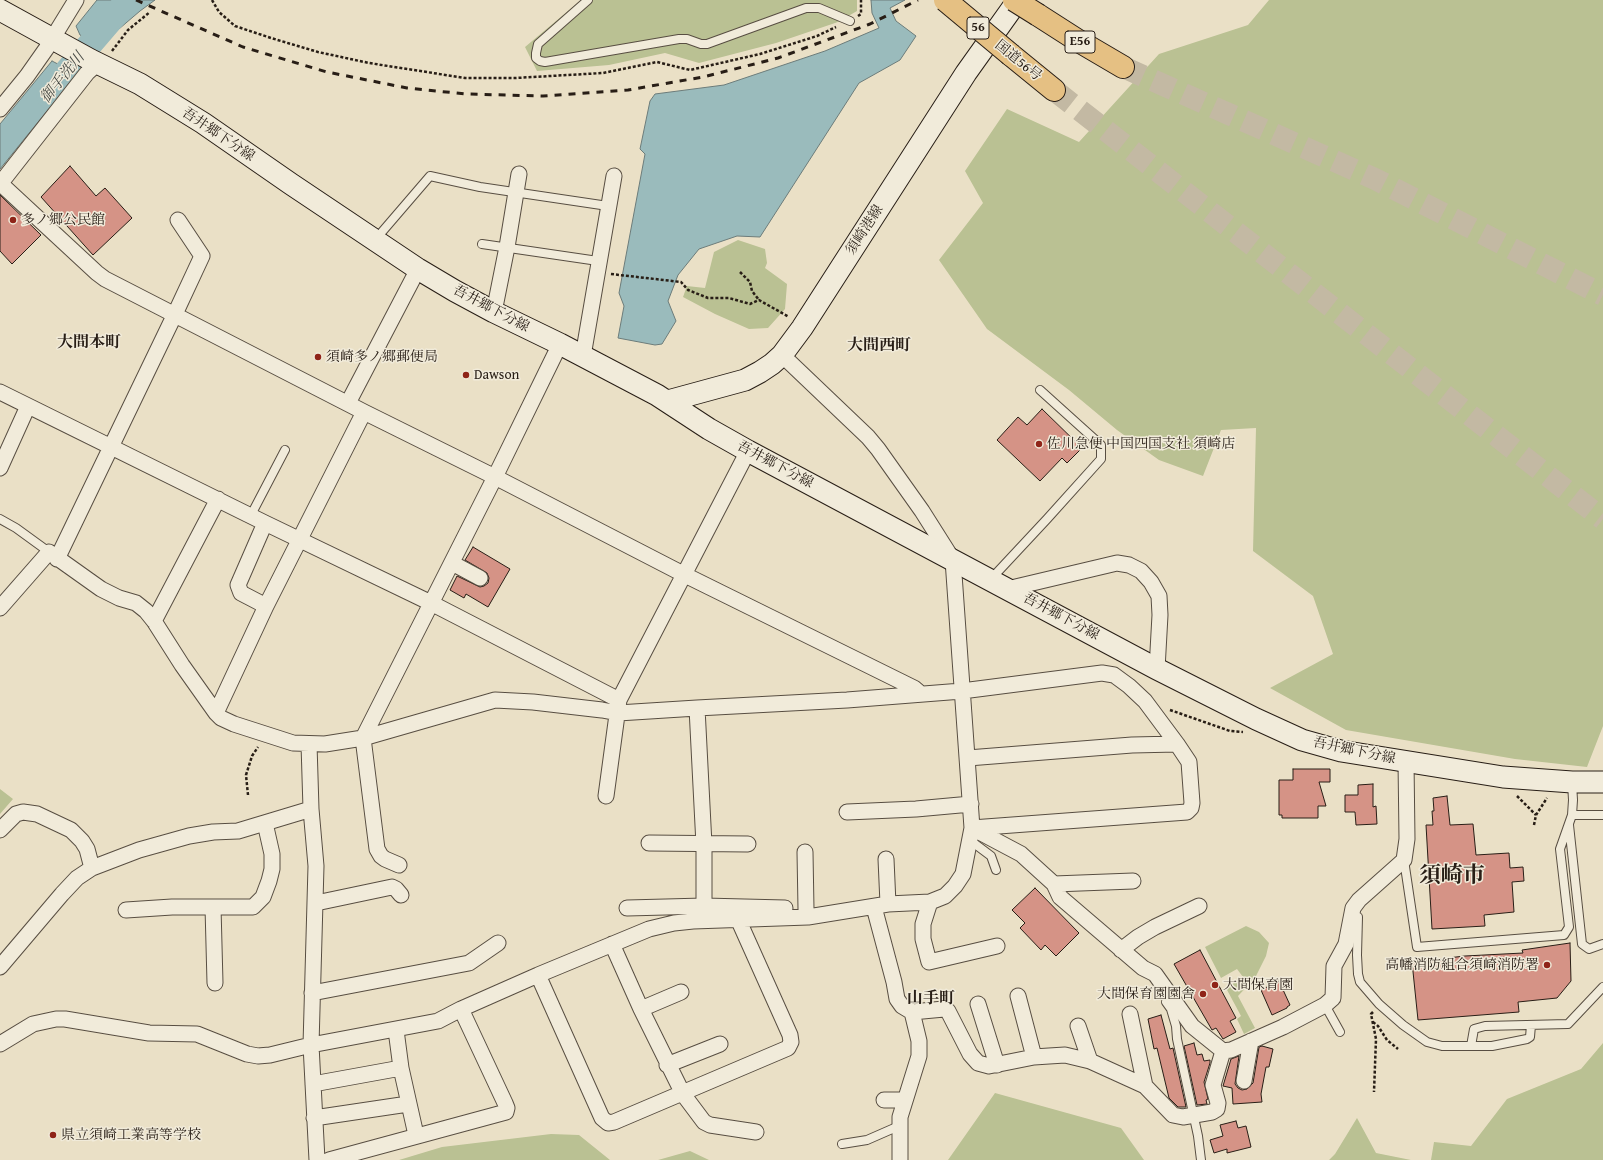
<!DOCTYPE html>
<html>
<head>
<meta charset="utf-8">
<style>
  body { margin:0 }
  canvas { display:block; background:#eae0c6 }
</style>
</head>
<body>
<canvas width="1603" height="1160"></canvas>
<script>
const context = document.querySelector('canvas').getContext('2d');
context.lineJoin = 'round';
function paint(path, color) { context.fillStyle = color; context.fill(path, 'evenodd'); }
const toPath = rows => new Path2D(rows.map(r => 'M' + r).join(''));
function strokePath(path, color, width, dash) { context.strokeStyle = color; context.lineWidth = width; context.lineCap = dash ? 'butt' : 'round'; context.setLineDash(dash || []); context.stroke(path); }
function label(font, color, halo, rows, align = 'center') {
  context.font = font + ' "Gentium Book Plus","Noto Serif JP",serif'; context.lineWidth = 3; context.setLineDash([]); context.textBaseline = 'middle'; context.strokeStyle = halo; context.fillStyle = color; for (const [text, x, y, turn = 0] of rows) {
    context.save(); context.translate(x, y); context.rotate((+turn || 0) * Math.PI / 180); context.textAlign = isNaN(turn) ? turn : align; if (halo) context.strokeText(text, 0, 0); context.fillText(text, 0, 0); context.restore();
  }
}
const green = toPath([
  [581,0,857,0,857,11,838,22,776,43,699,63,665,53,609,65,537,71,525,47],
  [1269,0,1603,0,1603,726,1587,767,1515,759,1346,730,1270,688,1333,654,1313,596,1253,551,1256,428,1221,430,1203,476,1159,460,1117,430,1069,390,987,329,939,260,983,203,965,171,1007,109,1079,142,1159,54,1248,25],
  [738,240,765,249,767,263,765,268,787,284,785,309,768,328,749,329,715,314,683,297,687,286,705,288,714,252],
  [0,789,13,799,0,814],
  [1246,926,1259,932,1269,943,1266,956,1255,978,1238,996,1255,1028,1244,1034,1237,1019,1241,1016,1226,988,1243,977,1237,969,1221,978,1205,947],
  [1603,1043,1603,1160,1431,1160,1434,1142,1471,1146,1507,1099,1581,1069],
  [995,1093,1121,1128,1144,1160,948,1160],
  [1357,1118,1376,1153,1411,1160,1329,1160,1335,1154],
  [551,1134,579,1135,610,1160,399,1160,442,1147],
  [690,1151,709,1160,658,1160]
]);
const water = toPath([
  [97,0,155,0,140,11,99,46,80,35,76,26,97,0],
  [871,0,905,0,890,8,896,21,916,36,900,60,859,83,760,237,737,236,699,249,678,275,668,301,676,321,662,344,655,345,618,338,624,306,619,293,645,154,640,149,650,101,655,94,724,85,825,51,879,28,872,13,871,0],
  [52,61,77,74,0,169,0,124,52,61]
]);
const river = toPath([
  [49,96,67,71,128,0]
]);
const building = toPath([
  [70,166,96,196,105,188,132,218,93,255,41,197,70,166],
  [0,195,41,235,12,264,0,251,0,195],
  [1042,409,1082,448,1067,463,1062,458,1040,481,997,440,1018,417,1027,425,1042,409],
  [473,547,510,569,488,607,466,594,464,598,450,590,457,576,480,587,484,586,488,583,489,578,487,573,465,560,473,547],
  [1293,769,1330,769,1330,782,1319,782,1326,806,1318,806,1318,818,1282,818,1282,815,1279,815,1279,780,1293,780,1293,769],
  [1373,784,1373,807,1376,806,1377,824,1356,825,1355,812,1345,812,1345,795,1358,795,1358,785,1373,784],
  [1447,796,1450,825,1473,824,1476,855,1509,853,1510,868,1523,867,1524,881,1512,882,1514,912,1484,915,1485,926,1432,929,1426,825,1433,825,1432,811,1434,811,1433,798,1447,796],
  [1035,888,1079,933,1056,956,1045,945,1041,950,1020,928,1025,923,1012,910,1035,888],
  [1570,943,1571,981,1557,998,1518,1002,1519,1012,1418,1020,1412,962,1465,956,1523,953,1522,950,1570,943],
  [1200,950,1236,1018,1230,1021,1236,1032,1223,1039,1216,1028,1212,1030,1174,964,1200,950],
  [1279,981,1290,1005,1287,1007,1287,1008,1272,1015,1261,990,1279,981],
  [1161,1015,1170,1049,1173,1048,1186,1107,1178,1107,1169,1098,1157,1048,1154,1049,1148,1019,1161,1015],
  [1194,1043,1197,1055,1202,1054,1204,1061,1210,1060,1210,1063,1204,1082,1208,1099,1206,1100,1207,1104,1197,1105,1184,1046,1194,1043],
  [1262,1046,1273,1049,1269,1067,1266,1067,1261,1094,1262,1102,1233,1104,1232,1088,1223,1086,1231,1059,1239,1056,1235,1084,1238,1088,1242,1090,1247,1089,1253,1083,1259,1047,1262,1046],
  [1236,1121,1238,1128,1246,1126,1251,1147,1227,1153,1227,1149,1214,1153,1210,1140,1223,1136,1220,1125,1236,1121]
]);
const trunkTunnel = toPath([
  [1054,90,1603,519]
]);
const motorwayTunnel = toPath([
  [1123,67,1375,179,1603,295]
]);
const path = toPath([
  [212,0,219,12,235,26,271,38,318,52,369,63,465,78,515,78,603,73,657,62,690,70,760,54,817,36,836,27],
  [858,16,861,14,861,0],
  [112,51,128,30,150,12],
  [740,272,750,282,752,291,759,300],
  [611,274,681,282,688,290,708,298,729,298,750,304,759,300,789,317],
  [1170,710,1230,731,1243,732],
  [248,795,246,775,252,756,258,747],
  [1517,796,1536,815],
  [1534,825,1536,815,1547,798],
  [1373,1012,1371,1014,1376,1039,1374,1092],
  [1373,1022,1378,1026,1387,1040,1398,1049]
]);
const service = toPath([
  [588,0,538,44,536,53,536,58,540,61,545,62,679,39,687,39,701,44,707,44,806,8,819,8,850,21],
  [375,240,430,176,480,187,608,206],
  [482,244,598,261],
  [251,515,285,450],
  [0,519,16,528,49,552],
  [991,579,1047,519,1101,459,1101,445,1040,390],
  [1572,815,1603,815],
  [1569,825,1582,944,1589,949,1603,944],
  [971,841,991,856,996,870],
  [1404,860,1417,947,1564,935,1569,927,1560,849,1572,815,1573,800,1572,783],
  [1358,917,1357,955,1358,974,1360,982,1379,1004,1403,1025,1427,1042,1442,1046,1492,1046,1527,1039,1530,1037,1531,1025],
  [1166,1002,1171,1009,1176,1026,1177,1039,1198,1136,1201,1160],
  [1325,1005,1340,1032],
  [1471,1046,1474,1029,1485,1026,1568,1024,1603,987],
  [842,1144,867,1140,899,1126]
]);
const minor = toPath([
  [0,109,27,76,46,49,76,0],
  [0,184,87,73,98,63],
  [1,184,97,273,105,279,364,412,495,477,685,575,914,688,921,694],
  [494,312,507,247,519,174],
  [583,356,614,176],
  [0,392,265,523,431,603,619,700],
  [348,403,418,269],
  [0,468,28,406],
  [265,523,238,585,241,593,266,606],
  [57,559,175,314,202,256,178,220],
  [452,563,480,578],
  [1007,589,1117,563,1129,565,1141,571,1151,582,1159,596,1160,615,1157,669],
  [0,608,49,552,101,589,119,598,136,603,146,611,154,621,182,665,216,713,221,718,234,724,293,743,325,744,363,738,495,700,533,702,602,710,618,713,697,708,847,700,962,691,1102,673,1114,675,1129,686,1145,701,1177,744],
  [154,621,218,499],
  [697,708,704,845,704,906],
  [216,713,266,606,364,412],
  [309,744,311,809,316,866,311,1045,317,1160],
  [968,758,1132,745,1177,744,1189,762,1192,803,1191,808,1187,812,972,828],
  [606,796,619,700,748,451],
  [847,812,916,809,971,804],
  [972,828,1021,854,1054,884,1060,897,1143,968,1155,974,1192,1026,1223,1051,1231,1050,1283,1027,1325,1005,1333,998,1334,966,1346,944,1353,908,1359,900,1404,860,1407,839,1406,761],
  [0,830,16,814,23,812,37,814,71,830,82,841,87,849,92,868],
  [649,843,748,844],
  [805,852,806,909,808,917],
  [886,859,888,904],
  [399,865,385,859,381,856,377,849,363,738,495,477,560,344],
  [1054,884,1133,881],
  [930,902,923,924,923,939,929,962,997,946],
  [316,903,392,887,396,889,401,895],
  [213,907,215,983],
  [874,907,894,982,897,999,902,1006,912,1012,919,1041,919,1056,900,1117,900,1160],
  [627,908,704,906,785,908],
  [126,910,172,907,253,907,263,897,269,881,272,869,272,854,265,823],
  [612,944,641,1009,683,1094,704,1122,710,1125,756,1132],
  [1121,950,1138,937,1155,927,1199,906],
  [0,967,62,894,77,878,92,868,139,850,189,836,213,832,238,831,311,809],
  [538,975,602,1118,608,1123,614,1122,788,1048,791,1042,790,1035,738,919],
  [312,993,469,963,498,943],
  [1018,996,1034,1057],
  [978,1004,997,1065],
  [641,1009,681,992],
  [912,1012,944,1009,948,1011,970,1054,978,1063,989,1066,1034,1057,1049,1056,1065,1055,1090,1061,1145,1086,1173,1115,1183,1117,1212,1112,1217,1109,1218,1103,1213,1085,1223,1051],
  [1130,1014,1145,1086],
  [1078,1026,1090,1061],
  [396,1030,401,1068,416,1135],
  [0,1044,33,1024,56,1019,65,1019,149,1033,197,1034,247,1054,258,1056,270,1055,311,1045,438,1021,461,1009,538,975,649,929,674,923,693,921,808,917,888,904,930,902,945,896,955,886,963,874,972,828,953,560,922,511,878,449,868,437,782,355],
  [667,1065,720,1044],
  [1244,1081,1251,1041],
  [313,1084,401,1068],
  [884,1100,905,1100],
  [314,1118,408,1104],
  [329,1160,506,1112,507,1108,505,1103,461,1009]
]);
const secondary = toPath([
  [0,10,91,60,140,84,203,123,291,184,418,269,455,291,494,312,560,344,657,395,709,429,748,451,1157,669,1256,719,1302,740,1341,751,1503,777,1572,782,1603,782],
  [668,401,745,380,760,372,772,364,782,355,802,328,966,73,1018,0]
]);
const trunk = toPath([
  [1011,55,1054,90]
]);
const motorway = toPath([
  [1038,15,1077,40,1123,67]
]);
const rail = toPath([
  [136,0,243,47,327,72,407,88,466,94,543,96,628,90,703,77,778,58,870,24,918,0]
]);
const trunkBridge = toPath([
  [945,0,1011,55]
]);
const motorwayBridge = toPath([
  [1014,0,1038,15]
]);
const markers = [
  [13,220,4,"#8f2418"],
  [318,357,4,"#8f2418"],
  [466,375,4,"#8f2418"],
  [1039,444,4,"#8f2418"],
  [1547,965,4,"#8f2418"],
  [1215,985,4,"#8f2418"],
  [1203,994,4,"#8f2418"],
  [53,1135,4,"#8f2418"]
];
const shields = [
  [978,28,22],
  [1080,42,30]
];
const shieldNames = [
  ["56",978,28],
  ["E56",1080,42]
];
const streetNames = [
  ["国道56号",1018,61,39],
  ["吾井郷下分線",218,135,34],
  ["須崎港線",865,230,-57],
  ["吾井郷下分線",491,309,28],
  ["吾井郷下分線",775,465,28],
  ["吾井郷下分線",1061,617,28],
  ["吾井郷下分線",1354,751,12]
];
const poiNames = [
  ["多ノ郷公民館",21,220],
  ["須崎多ノ郷郵便局",326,357],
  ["Dawson",474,375],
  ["佐川急便 中国四国支社 須崎店",1047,444],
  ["高幡消防組合須崎消防署",1539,965,"right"],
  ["大間保育園",1223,985],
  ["大間保育園園舎",1195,994,"right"],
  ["県立須崎工業高等学校",61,1135]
];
const waterNames = [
  ["御手洗川",63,78,-51]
];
const quarterNames = [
  ["大間本町",89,343],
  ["大間西町",879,346],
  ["山手町",931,999]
];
const townNames = [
  ["須崎市",1452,876]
];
paint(green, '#bac193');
paint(water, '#9abbbc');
strokePath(water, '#6c7c7a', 1);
strokePath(river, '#9abbbc', 25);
paint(building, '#d59386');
strokePath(building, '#281e16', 1);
strokePath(trunkTunnel, '#c3b9a3', 22, [22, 11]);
strokePath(motorwayTunnel, '#c3b9a3', 22, [22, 11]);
strokePath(service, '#584e42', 10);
strokePath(minor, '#584e42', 17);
strokePath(secondary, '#281e16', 23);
strokePath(trunk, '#281e16', 24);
strokePath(motorway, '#281e16', 24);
strokePath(path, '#281e16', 2.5, [3, 2]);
strokePath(service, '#f1ebda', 8);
strokePath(minor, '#f1ebda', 15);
strokePath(secondary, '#f1ebda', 21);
strokePath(trunk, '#e5c083', 22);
strokePath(motorway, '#e5c083', 22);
strokePath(rail, '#281e16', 3, [7, 7]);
strokePath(trunkBridge, '#281e16', 24, []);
strokePath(motorwayBridge, '#281e16', 24, []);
strokePath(trunkBridge, '#e5c083', 22);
strokePath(motorwayBridge, '#e5c083', 22);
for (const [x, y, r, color] of markers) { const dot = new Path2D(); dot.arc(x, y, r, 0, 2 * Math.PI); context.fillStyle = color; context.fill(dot); strokePath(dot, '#f1ebda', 1.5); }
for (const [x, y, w] of shields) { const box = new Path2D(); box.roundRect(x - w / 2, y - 11, w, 22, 3); context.fillStyle = '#f1ebda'; context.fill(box); strokePath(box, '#281e16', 1); }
label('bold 13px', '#281e16', null, shieldNames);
label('14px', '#281e16', '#f1ebda', streetNames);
label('14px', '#281e16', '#f1ebda', poiNames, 'left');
label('italic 15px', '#4a4d48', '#f1ebda', waterNames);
label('bold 16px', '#281e16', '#f1ebda', quarterNames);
label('bold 22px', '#281e16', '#f1ebda', townNames);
</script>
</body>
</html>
